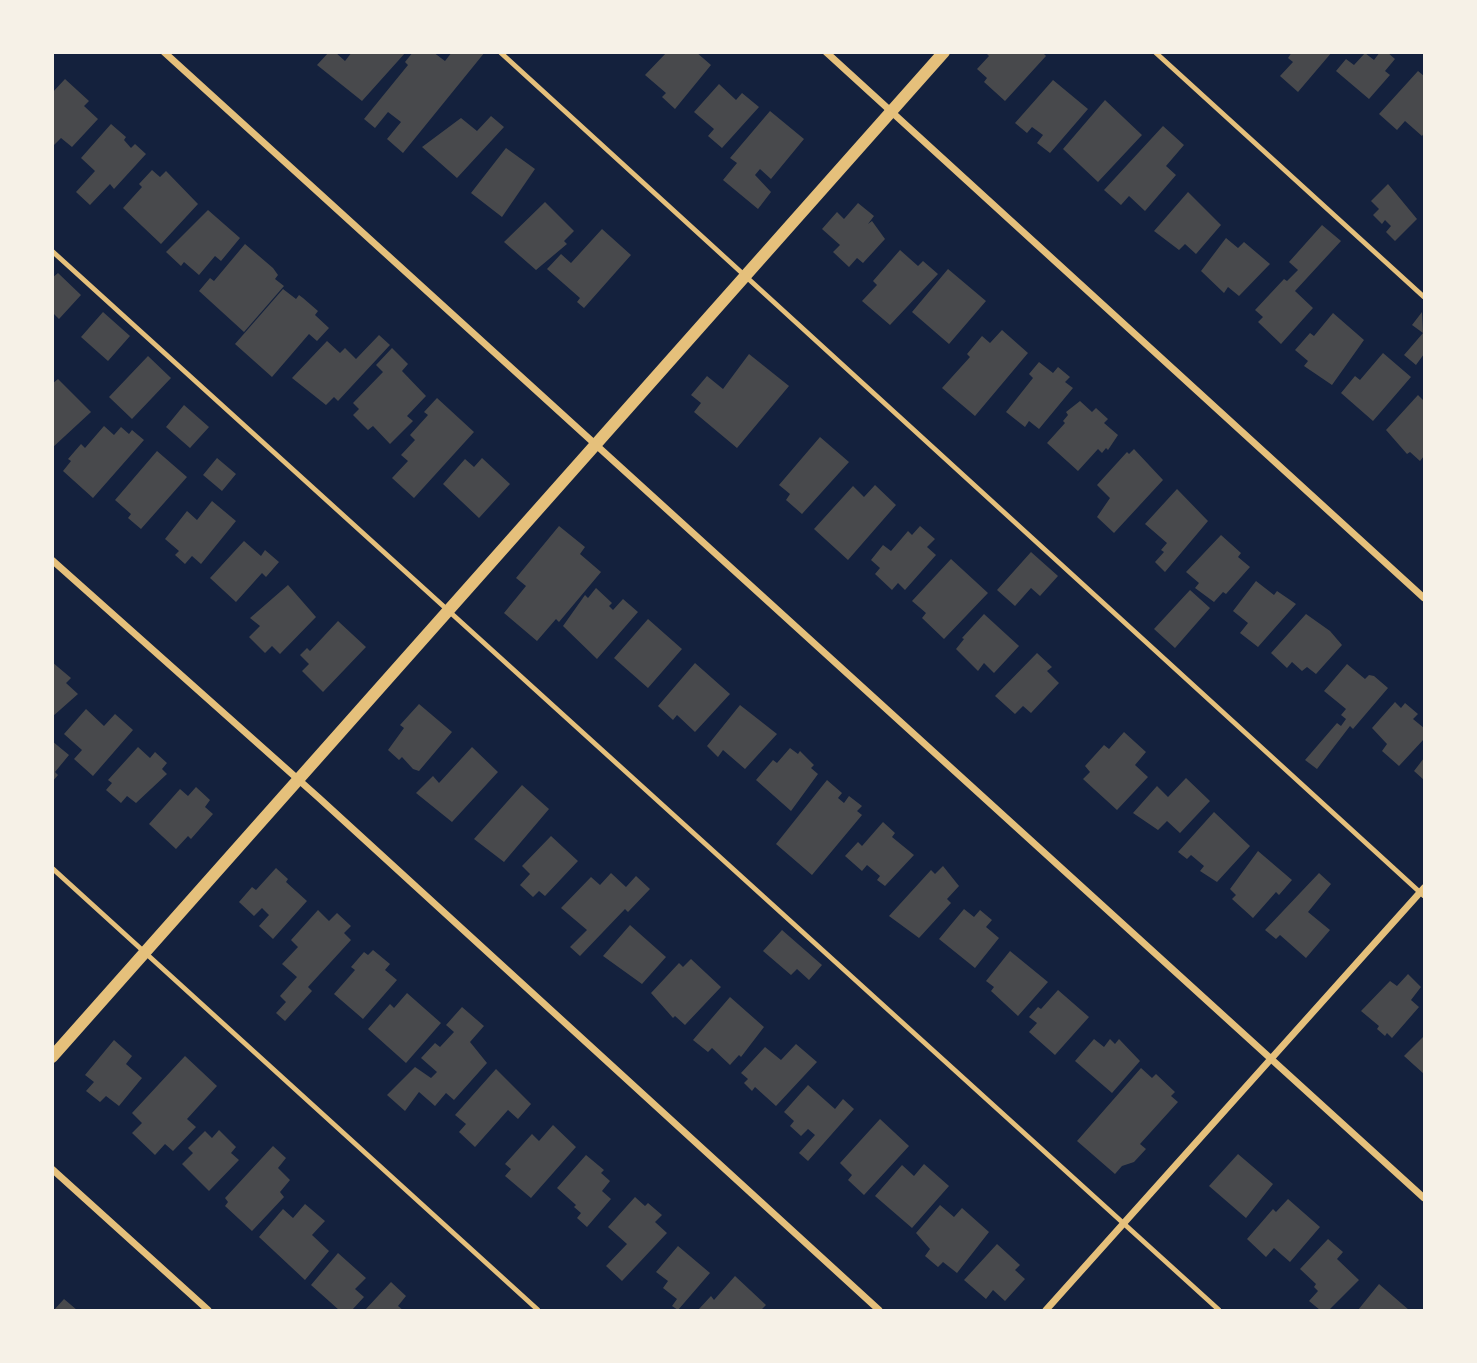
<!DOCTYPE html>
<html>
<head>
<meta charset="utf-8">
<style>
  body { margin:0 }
  #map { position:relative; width:1477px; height:1363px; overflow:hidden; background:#14213d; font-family:Helvetica,sans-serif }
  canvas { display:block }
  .frame { position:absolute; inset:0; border:54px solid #f6f1e7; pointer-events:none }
</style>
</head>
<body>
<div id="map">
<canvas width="1477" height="1363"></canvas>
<div class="frame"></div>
</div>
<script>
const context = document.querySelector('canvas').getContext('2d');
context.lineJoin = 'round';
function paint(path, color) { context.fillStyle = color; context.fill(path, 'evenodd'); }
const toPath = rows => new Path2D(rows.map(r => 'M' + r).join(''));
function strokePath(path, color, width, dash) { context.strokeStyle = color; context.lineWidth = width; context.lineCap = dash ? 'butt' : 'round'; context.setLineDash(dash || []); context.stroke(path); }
const building = toPath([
  [329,52,335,52,345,61,352,52,406,52,362,101,317,65],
  [413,52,433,52,445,61,452,52,485,52,403,153,387,139,401,122,388,112,375,128,364,119,408,65,405,62],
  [667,52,696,52,711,65,675,109,662,97,666,93,645,75],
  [985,52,1042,52,1046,56,1005,101,984,82,987,78,977,69,989,56],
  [1292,52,1332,52,1298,92,1280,76,1293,62,1288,58],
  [1380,52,1387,52,1395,59,1385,71,1390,75,1369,99,1336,71,1346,59,1354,65,1365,53,1374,60],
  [1418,71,1424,76,1424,133,1422,136,1405,121,1397,130,1379,114],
  [65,79,89,101,84,106,98,119,72,147,61,138,52,147,52,93],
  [1053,80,1088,109,1050,153,1037,143,1043,135,1032,127,1027,133,1015,123],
  [719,84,736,100,742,93,759,107,722,148,708,136,714,129,694,112],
  [1105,100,1142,135,1098,182,1063,149],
  [770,111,804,139,771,179,760,169,755,175,771,192,758,209,723,180,737,163,730,158],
  [491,116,504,127,457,178,422,147,461,118,477,131],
  [111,124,126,137,124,140,131,148,135,144,146,154,114,189,110,184,90,205,76,192,95,171,81,158],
  [1163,126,1184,145,1166,166,1176,175,1145,211,1129,196,1121,205,1104,190],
  [506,148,535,169,502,217,471,193],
  [152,170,160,177,166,171,198,204,161,244,123,208,142,187,139,184],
  [1388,184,1417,219,1395,241,1386,232,1391,226,1385,220,1382,224,1373,215,1379,209,1371,201],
  [1188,192,1221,225,1196,254,1185,244,1179,250,1154,231],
  [545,202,574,231,564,241,567,244,536,270,504,242],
  [858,203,874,216,868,224,872,221,885,239,863,263,857,258,849,267,833,252,840,245,822,229,837,212,844,219],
  [208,210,240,238,221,261,215,256,199,275,184,262,181,266,166,252],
  [1322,225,1341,241,1295,291,1313,308,1281,344,1258,322,1263,317,1255,310,1284,279,1287,281,1298,270,1289,262],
  [602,229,631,255,584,308,577,302,580,298,547,269,561,254,571,263],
  [1226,238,1238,248,1244,242,1270,264,1239,296,1228,287,1224,293,1201,271],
  [245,244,273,268,278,275,275,279,284,286,244,332,199,291,210,278,214,281],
  [900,250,918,266,923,261,938,274,890,325,862,301,877,285,873,281],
  [948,269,986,301,949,344,912,312],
  [58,273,81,295,59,319,52,312,52,278],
  [283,289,296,299,299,295,303,298,318,311,315,315,329,328,317,341,309,334,272,377,235,344],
  [103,312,130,336,108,361,81,337],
  [1422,312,1424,354,1416,365,1404,355,1423,333,1412,325],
  [1333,313,1364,340,1332,385,1304,366,1308,361,1295,350,1310,333,1314,336],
  [1002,330,1028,353,975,416,942,388,970,357,967,354,982,336,990,343],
  [379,335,390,345,338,401,334,397,326,405,292,378,327,341,340,353,345,348,356,359],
  [392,348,408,364,402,371,426,396,407,416,413,421,390,444,373,426,368,430,353,415,359,409,353,403,383,372,376,365],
  [1383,353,1411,377,1373,421,1341,393,1355,376,1360,380],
  [749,354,789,386,737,448,694,412,701,403,691,395,707,376,723,389],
  [148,356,171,378,132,419,109,397],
  [1039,362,1053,373,1058,367,1070,377,1065,382,1073,388,1039,429,1029,421,1025,427,1006,412,1033,378,1029,374],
  [58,379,91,412,52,448,52,384],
  [1418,395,1424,401,1424,456,1420,461,1410,452,1407,454,1386,430],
  [437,398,474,432,414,498,392,478,408,461,401,455,415,440,410,435,428,415,424,412],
  [1080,401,1092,412,1096,408,1108,419,1104,423,1118,435,1108,450,1106,448,1102,453,1098,449,1078,471,1047,443,1065,423,1063,421,1068,415,1066,412],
  [184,405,209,427,190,448,166,427],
  [104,426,114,435,121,427,129,434,132,430,144,440,93,498,63,471,71,461,68,459,81,444,85,448],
  [820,437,849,462,802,514,786,500,790,494,779,485],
  [1134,449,1163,480,1114,533,1097,517,1110,498,1097,485,1127,452,1129,454],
  [157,451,187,477,141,529,128,518,131,514,115,500],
  [217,458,236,474,222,491,203,475],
  [482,458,510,484,479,518,443,484,465,459,474,467],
  [875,485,896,505,848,560,814,529,853,486,864,497],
  [1177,489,1208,521,1165,572,1155,562,1164,552,1161,550,1167,543,1145,524],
  [212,501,236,521,201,564,192,556,185,564,175,555,179,551,165,539,187,511,197,520],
  [559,526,585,547,580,554,601,572,559,622,556,619,537,641,504,613,526,586,516,578],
  [920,526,935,539,927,547,936,555,905,590,898,583,892,590,875,574,880,568,871,560,883,545,891,551,908,531,912,535],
  [1221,535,1241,553,1238,557,1250,567,1226,594,1223,592,1214,602,1195,588,1199,583,1186,572],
  [244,541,261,556,265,550,279,562,266,577,262,573,236,602,210,578],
  [1031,552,1058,576,1040,596,1031,588,1015,606,997,590],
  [951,559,988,593,944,639,922,618,926,613,912,601],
  [1256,581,1274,595,1277,591,1296,604,1258,647,1240,633,1248,623,1233,611],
  [288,585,316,617,280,654,272,646,265,653,249,637,260,626,250,618],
  [596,588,612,603,609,606,613,610,623,599,638,612,597,659,563,626,585,595,588,598],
  [1190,590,1210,608,1175,648,1154,629],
  [984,614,1019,646,994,673,984,663,978,671,956,649,964,639,962,638],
  [1306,614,1330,631,1342,645,1316,674,1307,667,1302,671,1292,662,1287,668,1271,653],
  [648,619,682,649,648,688,614,658],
  [338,621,366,647,323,692,302,671,309,664,300,655,307,648,310,651],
  [1037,653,1052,667,1047,671,1059,683,1031,713,1023,706,1015,714,995,696],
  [52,662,71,678,66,683,78,694,52,717],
  [695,663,730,694,695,732,677,715,673,720,658,706],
  [1347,664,1365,679,1369,675,1374,676,1388,688,1353,729,1350,726,1317,769,1305,760,1337,723,1341,726,1346,719,1341,715,1346,709,1324,691],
  [1395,702,1401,708,1405,703,1418,714,1413,719,1424,728,1424,739,1399,766,1382,751,1387,744,1372,728],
  [419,704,452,732,419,771,413,769,402,757,399,760,388,750,404,728,400,725],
  [740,705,777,734,745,769,723,750,718,757,707,746],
  [86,709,104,726,115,714,133,730,93,776,74,759,82,750,64,734],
  [1124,732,1146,752,1135,765,1148,777,1117,810,1083,779,1090,772,1085,766,1104,745,1109,749],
  [52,741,69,755,55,772,58,775,52,782],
  [138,747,150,758,155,752,167,763,162,769,167,774,136,803,127,796,121,803,106,790,112,783,108,780],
  [472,747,498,772,452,822,416,793,433,776,439,783],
  [790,748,798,754,800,751,814,765,811,768,818,774,791,811,756,780,773,760,777,763],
  [1424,758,1424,780,1414,771],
  [1186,778,1210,801,1180,833,1167,821,1158,830,1133,813,1157,786,1168,797],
  [827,780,842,793,838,798,844,803,849,796,862,806,857,811,862,815,812,875,776,844],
  [522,785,549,809,504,862,474,839],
  [196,787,210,800,205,807,213,814,191,839,188,836,176,849,149,824,180,789,188,796],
  [1214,812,1250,846,1217,882,1200,871,1204,866,1191,855,1187,859,1178,852],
  [883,822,895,833,892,837,914,855,885,886,877,880,880,876,867,865,862,871,845,856,858,842,862,846],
  [551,836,578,861,545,896,539,891,533,897,520,885,530,874,522,866],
  [1258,851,1292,880,1279,895,1276,892,1253,918,1232,899,1236,895,1230,889],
  [943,866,959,886,947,899,951,903,919,938,889,916,931,870,935,874],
  [276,868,288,879,286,882,307,901,273,939,259,926,269,915,262,908,254,916,239,902,252,887,256,890],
  [611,873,626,887,636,876,650,889,628,912,625,909,580,956,570,947,587,930,561,908,591,877,600,885],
  [1319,873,1331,884,1308,912,1330,930,1306,958,1280,935,1276,939,1265,930],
  [964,909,974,917,980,910,992,920,986,927,999,938,975,968,939,939],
  [318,910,329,921,337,913,351,926,344,933,351,940,308,987,312,991,285,1021,276,1013,286,1002,280,996,297,977,282,964,298,947,291,940],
  [630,925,666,957,642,984,603,956],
  [782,930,822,965,809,980,797,969,791,975,763,951],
  [373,950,390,964,385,970,397,980,363,1019,334,994,355,970,351,967,364,952,368,955],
  [1010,951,1048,982,1018,1016,991,991,994,987,986,981],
  [691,959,721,987,685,1025,675,1016,673,1018,651,993,679,963,683,967],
  [1408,974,1421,987,1411,1000,1419,1007,1392,1038,1387,1033,1385,1036,1377,1029,1379,1026,1361,1011,1390,981,1397,986],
  [1058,990,1089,1017,1055,1055,1029,1032,1037,1023,1029,1017,1038,1007,1041,1009],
  [407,993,441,1023,406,1063,368,1029,390,1004,394,1008],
  [730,997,764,1027,741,1057,739,1055,730,1065,712,1048,708,1052,693,1040],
  [462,1007,484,1026,470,1042,487,1063,454,1100,446,1093,435,1106,419,1092,405,1111,387,1095,415,1067,431,1078,437,1072,421,1058,435,1043,440,1047,454,1032,446,1025],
  [1424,1036,1424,1074,1404,1056],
  [1094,1039,1104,1047,1110,1039,1115,1044,1119,1039,1140,1061,1112,1093,1075,1061],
  [114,1040,132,1056,126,1064,142,1078,119,1106,106,1096,100,1102,86,1091,94,1082,85,1075],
  [796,1044,817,1062,776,1106,755,1087,752,1091,744,1083,748,1079,741,1073,765,1047,781,1060],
  [185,1056,217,1086,187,1119,196,1127,173,1151,165,1144,155,1155,132,1133,142,1123,132,1113],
  [1141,1068,1152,1078,1156,1074,1175,1092,1171,1096,1178,1102,1140,1144,1146,1149,1134,1162,1122,1166,1115,1174,1077,1141],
  [496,1069,531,1104,518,1119,508,1110,475,1147,459,1132,466,1124,455,1115],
  [808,1085,835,1109,843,1099,854,1109,808,1161,799,1153,815,1135,808,1129,801,1136,790,1126,794,1121,784,1112],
  [880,1119,909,1146,864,1195,848,1180,852,1175,840,1163],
  [553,1125,576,1147,531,1198,505,1176,511,1169,505,1164,532,1134,539,1141],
  [219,1130,236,1147,231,1153,239,1160,209,1191,182,1164,193,1153,188,1148,205,1131,212,1138],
  [273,1146,286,1158,278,1168,290,1180,280,1192,284,1197,252,1231,225,1206,228,1202,225,1198],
  [1238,1154,1273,1184,1246,1218,1209,1186],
  [586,1155,604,1170,601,1173,610,1181,602,1191,611,1199,587,1227,577,1218,581,1213,574,1207,576,1205,557,1188],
  [924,1164,949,1186,912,1228,875,1196,902,1165,914,1176],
  [635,1197,645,1206,648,1203,662,1215,655,1222,667,1233,622,1281,606,1266,627,1244,608,1227],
  [1288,1199,1320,1227,1290,1262,1274,1248,1266,1257,1247,1239,1273,1209,1276,1212],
  [305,1204,325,1221,312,1235,329,1251,305,1280,259,1237,283,1209,293,1218],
  [940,1205,954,1217,962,1208,989,1232,957,1273,943,1262,938,1267,925,1256,930,1249,916,1233],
  [1328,1239,1343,1252,1337,1259,1359,1280,1329,1310,1320,1310,1309,1301,1318,1291,1314,1287,1316,1284,1300,1269],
  [997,1244,1020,1265,1015,1270,1025,1279,1005,1301,993,1290,986,1299,964,1280],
  [678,1246,710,1273,678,1310,672,1306,677,1299,663,1288,668,1281,656,1272],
  [338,1253,366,1278,355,1289,364,1297,352,1310,339,1310,311,1285],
  [735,1276,766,1305,761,1310,698,1310,711,1296,714,1300],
  [391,1282,406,1296,398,1306,403,1310,365,1310],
  [1379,1284,1409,1310,1358,1310],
  [64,1299,77,1310,54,1310]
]);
const service = toPath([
  [500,52,1424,896],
  [1155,52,1424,297],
  [52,251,1219,1310],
  [52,868,538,1310]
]);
const minor = toPath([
  [164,52,1424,1198],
  [826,52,1424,598],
  [52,560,319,798,879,1310],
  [52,1169,208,1310],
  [1046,1310,1424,888]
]);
const tertiary = toPath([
  [52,1057,944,52]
]);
paint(building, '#48494c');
strokePath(service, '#e5c07b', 5);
strokePath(minor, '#e5c07b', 7);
strokePath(tertiary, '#e5c07b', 12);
</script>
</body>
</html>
